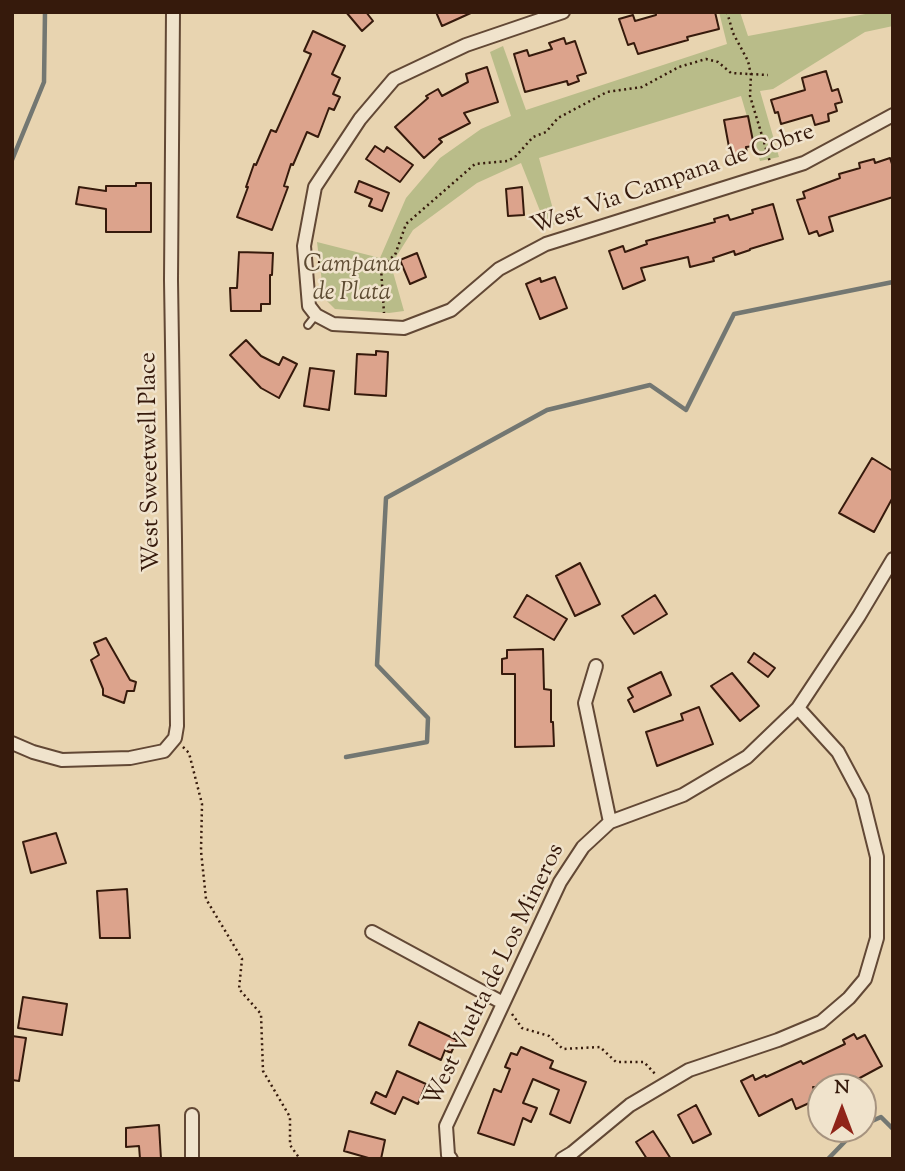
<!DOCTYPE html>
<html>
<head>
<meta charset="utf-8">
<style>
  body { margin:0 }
  #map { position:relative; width:905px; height:1171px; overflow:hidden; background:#e8d4b0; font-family:"Sorts Mill Goudy",serif }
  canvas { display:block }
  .frame { position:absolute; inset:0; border:14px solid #361a0c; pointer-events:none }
  .north { position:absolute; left:807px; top:1073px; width:70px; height:70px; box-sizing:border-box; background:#f0e3cc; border:2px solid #a6937f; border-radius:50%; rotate:0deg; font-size:19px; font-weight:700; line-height:28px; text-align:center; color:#361a0c }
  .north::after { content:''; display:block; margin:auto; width:24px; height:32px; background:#8f2418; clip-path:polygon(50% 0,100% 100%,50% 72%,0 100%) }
</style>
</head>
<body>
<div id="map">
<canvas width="905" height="1171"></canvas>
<div class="frame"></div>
<div class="north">N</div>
</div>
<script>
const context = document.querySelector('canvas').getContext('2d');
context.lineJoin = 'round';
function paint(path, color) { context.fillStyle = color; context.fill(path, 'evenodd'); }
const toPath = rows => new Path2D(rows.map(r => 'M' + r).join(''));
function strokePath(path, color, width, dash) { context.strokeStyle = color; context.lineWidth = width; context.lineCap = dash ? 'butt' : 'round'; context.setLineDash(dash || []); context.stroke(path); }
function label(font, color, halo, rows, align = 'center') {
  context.font = font + ' "Sorts Mill Goudy",serif'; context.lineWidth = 5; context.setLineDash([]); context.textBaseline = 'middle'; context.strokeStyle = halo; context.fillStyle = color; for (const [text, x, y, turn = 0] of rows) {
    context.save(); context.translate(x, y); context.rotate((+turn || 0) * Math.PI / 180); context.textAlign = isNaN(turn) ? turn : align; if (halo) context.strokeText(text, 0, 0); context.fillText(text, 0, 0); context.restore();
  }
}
const green = toPath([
  [719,12,740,12,748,36,876,12,893,12,893,26,865,32,773,89,760,91,779,157,760,161,741,96,539,158,557,224,546,226,521,163,477,183,413,230,391,265,404,311,389,313,335,309,324,298,317,242,380,258,406,198,440,158,481,129,511,116,490,52,503,46,526,110,727,44]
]);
const stream = toPath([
  [12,13,13,12],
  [12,160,44,82,45,12],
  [346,757,427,742,428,718,377,665,386,498,547,410,650,385,686,410,734,314,893,282],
  [863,1125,881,1117,893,1129],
  [828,1159,857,1129]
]);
const building = toPath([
  [346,12,366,12,373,21,362,31,346,12],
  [436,12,473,12,442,26,436,12],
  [656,12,715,12,719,29,687,37,688,40,638,54,634,43,628,45,619,19,633,15,635,21,656,15,656,12],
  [313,31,345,46,332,74,340,78,333,94,340,97,334,110,329,108,318,137,307,132,293,165,291,164,284,186,288,187,272,230,237,217,248,187,246,187,254,164,256,165,271,130,276,132,311,54,304,51,313,31],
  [564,38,566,44,575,41,586,73,577,76,579,81,568,85,567,81,525,92,514,54,527,50,529,56,552,49,549,43,564,38],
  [487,67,498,102,464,113,470,123,439,139,442,142,424,158,395,127,428,98,426,96,438,89,442,96,468,82,466,74,487,67],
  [826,71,832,91,838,89,842,102,835,104,837,111,828,114,829,121,815,125,812,115,781,124,778,112,775,113,771,100,805,90,802,78,826,71],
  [748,116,754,146,746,147,747,155,731,158,724,120,748,116],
  [375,146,384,152,387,147,413,165,400,182,366,159,375,146],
  [890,158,893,167,893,197,829,217,833,231,819,236,817,231,809,234,797,200,805,198,803,192,840,178,839,174,860,168,859,163,874,159,875,163,890,158],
  [359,181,389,193,382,211,369,206,372,199,355,192,359,181],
  [136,183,151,183,151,232,106,232,106,209,76,204,79,187,106,191,106,186,136,186,136,183],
  [522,187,524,215,508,216,506,189,522,187],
  [773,204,783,239,750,249,750,250,735,255,734,251,713,258,714,261,690,267,688,257,641,268,645,280,623,289,609,251,623,246,625,252,647,244,646,241,715,222,714,219,728,215,730,220,753,213,752,210,773,204],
  [239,252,273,253,272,275,270,275,270,304,261,304,261,311,231,311,230,288,237,288,239,252],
  [417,253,426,277,410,284,400,260,417,253],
  [555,277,567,308,540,319,526,284,540,278,541,282,555,277],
  [246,340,261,356,279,365,283,357,297,364,279,398,261,388,230,355,246,340],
  [376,351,388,352,386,396,355,394,357,354,376,355,376,351],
  [310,368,334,371,329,410,304,406,310,368],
  [872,458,893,471,893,497,874,532,839,513,872,458],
  [580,563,600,604,575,616,556,576,580,563],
  [527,595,567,619,554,640,514,617,527,595],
  [655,595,667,614,634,634,622,616,655,595],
  [106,638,130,680,136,682,134,691,127,691,124,703,103,695,103,689,91,660,99,655,94,643,106,638],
  [543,649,544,689,551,690,551,722,553,722,554,746,515,747,515,674,502,674,502,659,507,658,507,650,543,649],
  [754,653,775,668,768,677,748,662,754,653],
  [661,672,671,695,634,712,628,700,633,697,628,688,661,672],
  [732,673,759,706,740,721,711,686,732,673],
  [699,707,713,744,657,766,646,732,683,720,681,714,699,707],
  [56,833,66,863,31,873,23,842,56,833],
  [127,889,130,938,100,938,97,891,127,889],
  [23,997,67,1004,62,1035,18,1028,23,997],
  [419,1022,457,1040,451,1053,445,1050,441,1060,409,1045,419,1022],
  [854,1034,857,1039,865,1035,882,1066,843,1087,813,1087,818,1099,796,1109,792,1099,759,1116,741,1081,753,1075,755,1080,765,1075,766,1077,801,1061,803,1064,845,1044,843,1040,854,1034],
  [12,1036,26,1038,19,1081,12,1080,12,1036],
  [521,1047,553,1061,550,1068,586,1082,570,1123,550,1114,559,1090,533,1079,523,1103,537,1108,531,1122,523,1118,514,1145,478,1133,494,1089,501,1092,510,1069,505,1067,511,1053,517,1055,521,1047],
  [397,1071,426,1084,418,1104,403,1097,395,1114,371,1103,376,1092,386,1097,397,1071],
  [696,1105,711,1134,693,1143,678,1115,696,1105],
  [159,1125,161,1159,140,1159,139,1146,126,1147,126,1128,159,1125],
  [349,1131,385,1140,381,1159,372,1159,344,1151,349,1131],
  [653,1131,671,1159,647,1159,636,1142,653,1131]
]);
const path = toPath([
  [727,12,733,33,748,61,751,75,750,96,770,162],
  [318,262,360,270,381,266,395,255,406,224,475,164,508,161,516,156,533,137,546,132,558,118,607,92,642,87,679,67,706,59,718,62,731,73,768,75],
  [381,268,384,313],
  [183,747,189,753,202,804,201,851,206,899,242,959,239,989,261,1014,263,1071,290,1117,290,1145,300,1159],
  [512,1014,522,1028,549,1036,563,1049,600,1047,616,1062,644,1062,656,1075]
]);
const lane = toPath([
  [308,325,316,315]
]);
const street = toPath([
  [563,12,466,45,394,79,360,119,315,187,304,246,309,306,316,315,333,324,404,328,451,310,499,269,546,244,804,163,893,115],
  [596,666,585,703,610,822],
  [12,743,33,752,62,760,130,758,164,751,175,738,177,726,175,539,171,280,173,12],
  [372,932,503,1003],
  [192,1159,192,1115],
  [451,1159,448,1155,446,1126,560,882,583,847,610,822,683,795,747,757,798,708,859,616,893,559],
  [562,1159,572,1153,630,1105,689,1070,778,1040,821,1022,849,998,865,979,877,938,877,857,862,797,838,752,798,708]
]);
const streetNames = [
  ["West Via Campana de Cobre",673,181,-19],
  ["West Sweetwell Place",152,462,-91],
  ["West Vuelta de Los Mineros",496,976,-64]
];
const parkNames = [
  ["Campana",352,267],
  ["de Plata",352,295]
];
paint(green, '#b9bc89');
strokePath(stream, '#737772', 4.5);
paint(building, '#dca38c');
strokePath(building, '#361a0c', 2);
strokePath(lane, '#624835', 10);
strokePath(street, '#624835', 16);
strokePath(path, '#361a0c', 2.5, [2, 3.5]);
strokePath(lane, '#f0e3cc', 6);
strokePath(street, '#f0e3cc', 12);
label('24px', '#361a0c', '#f0e3cc', streetNames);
label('italic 24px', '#5d4b32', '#f0e3cc', parkNames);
</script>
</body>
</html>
